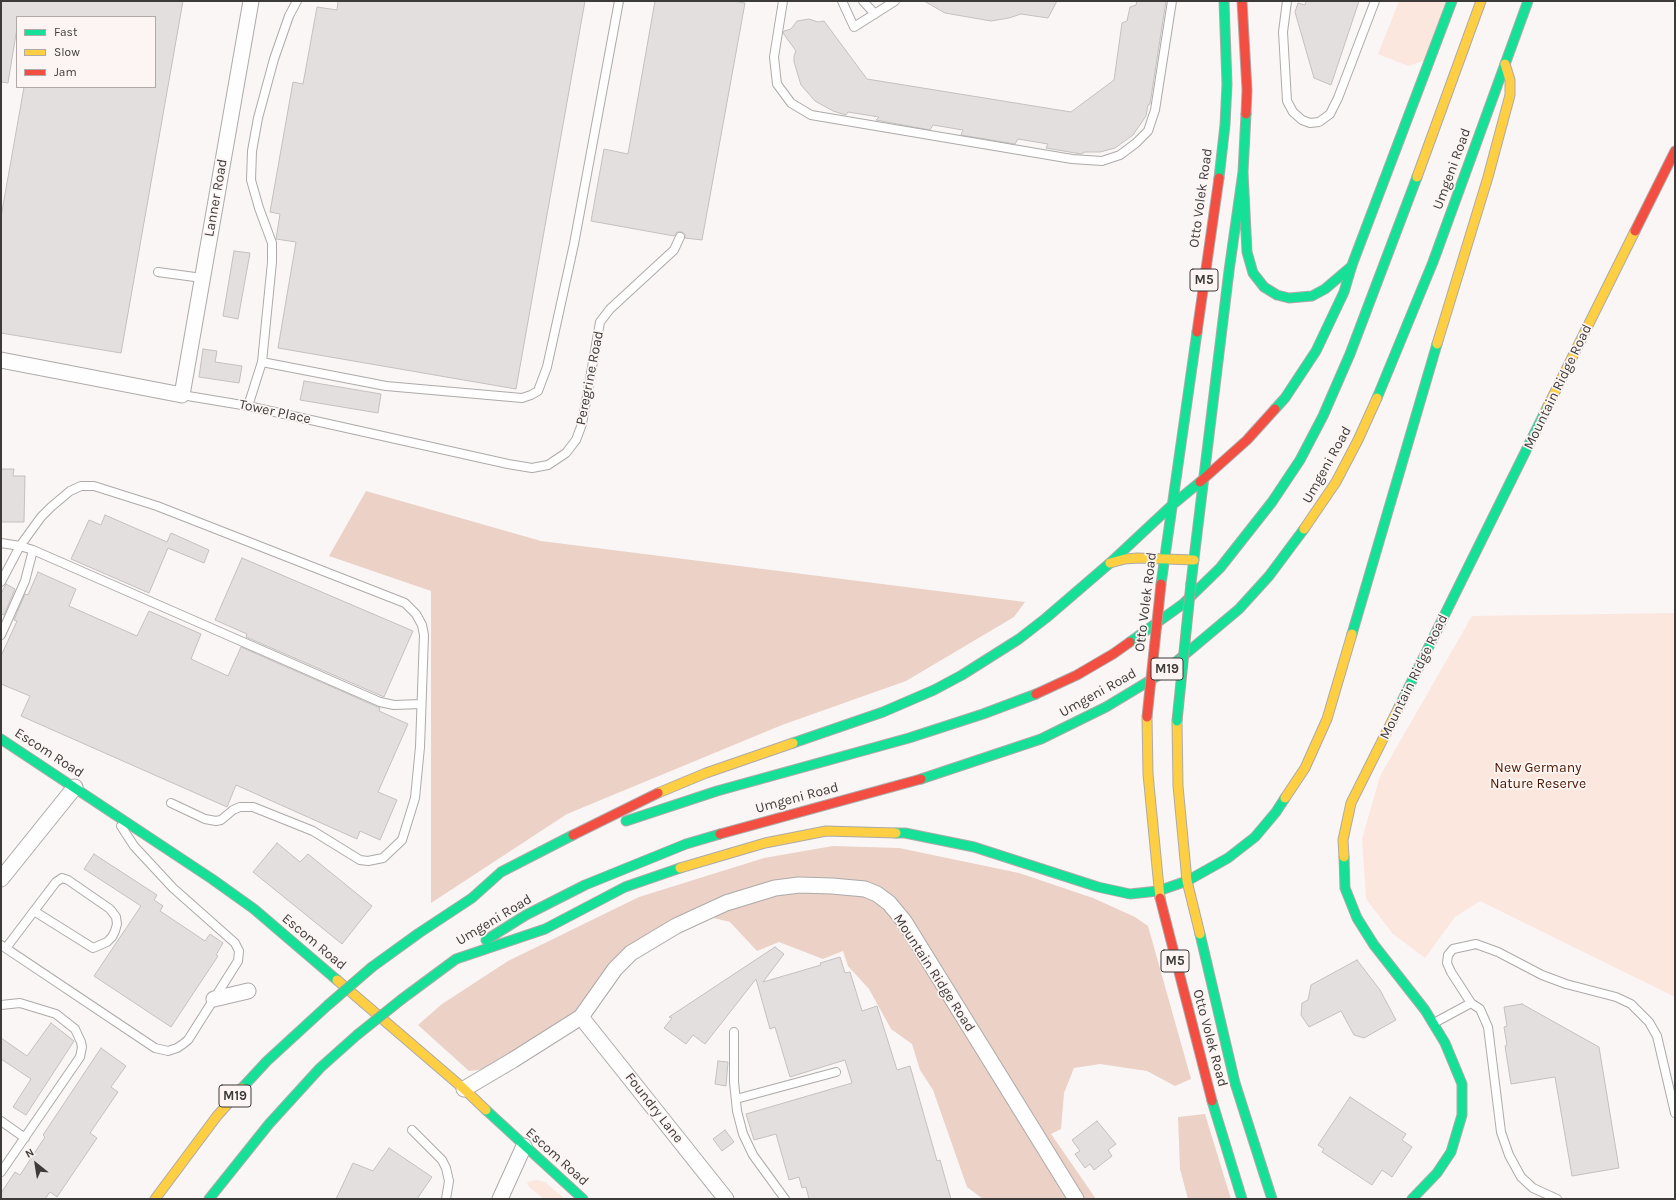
<!DOCTYPE html>
<html>
<head>
<meta charset="utf-8">
<style>
  body { margin:0 }
  #map { position:relative; width:1676px; height:1200px; overflow:hidden; background:#faf6f5; font-family:Karla,sans-serif }
  canvas { display:block }
  .frame { position:absolute; inset:0; border:2px solid #3d3b3a; pointer-events:none }
  .legend { position:absolute; left:16px; top:16px; width:140px; height:72px; box-sizing:border-box; background:#fcf5f3; border:1px solid #b0aba9; margin:0; padding:5px 7px; list-style:none; font-size:12px; color:#3d3b3a }
  .legend li { display:flex; align-items:center; gap:8px; height:20px }
  .legend b { width:20px; border:1px solid #b0aba9 }
  .north { position:absolute; left:16px; top:1144px; width:40px; height:40px; -webkit-text-stroke:3px #fcf5f3; paint-order:stroke; rotate:330deg; font-size:11px; font-weight:700; line-height:16px; text-align:center; color:#3d3b3a }
  .north::after { content:''; display:block; margin:auto; width:14px; height:18px; background:#3d3b3a; clip-path:polygon(50% 0,100% 100%,50% 72%,0 100%) }
</style>
</head>
<body>
<div id="map">
<canvas width="1676" height="1200"></canvas>
<div class="frame"></div>
<ul class="legend">
<li><b style="height:5px;background:#16e098"></b>Fast</li>
<li><b style="height:5px;background:#ffcf43"></b>Slow</li>
<li><b style="height:5px;background:#f24e42"></b>Jam</li>
</ul>
<div class="north">N</div>
</div>
<script>
const context = document.querySelector('canvas').getContext('2d');
context.lineJoin = 'round';
function paint(path, color) { context.fillStyle = color; context.fill(path, 'evenodd'); }
const toPath = rows => new Path2D(rows.map(r => 'M' + r).join(''));
function strokePath(path, color, width, dash) { context.strokeStyle = color; context.lineWidth = width; context.lineCap = dash ? 'butt' : 'round'; context.setLineDash(dash || []); context.stroke(path); }
function label(font, color, halo, rows, align = 'center') {
  context.font = font + ' Karla,sans-serif'; context.lineWidth = 3.5; context.setLineDash([]); context.textBaseline = 'middle'; context.strokeStyle = halo; context.fillStyle = color; for (const [text, x, y, turn = 0] of rows) {
    context.save(); context.translate(x, y); context.rotate((+turn || 0) * Math.PI / 180); context.textAlign = isNaN(turn) ? turn : align; if (halo) context.strokeText(text, 0, 0); context.fillText(text, 0, 0); context.restore();
  }
}
const green = toPath([
  [1399,1,1450,1,1429,59,1408,66,1378,54],
  [1675,613,1675,997,1480,901,1455,917,1425,958,1393,934,1366,899,1362,839,1380,776,1472,616],
  [537,1180,545,1182,565,1199,544,1199,529,1187,527,1182]
]);
const forest = toPath([
  [366,491,541,541,1025,602,1014,617,906,681,782,725,567,814,431,903,431,591,329,556],
  [833,846,899,848,1019,873,1093,898,1135,917,1148,926,1191,1079,1175,1086,1147,1071,1100,1064,1074,1068,1064,1093,1061,1129,1051,1134,1096,1199,983,1199,967,1187,933,1090,920,1070,912,1044,891,1029,869,989,848,966,843,951,823,959,779,942,757,951,730,922,701,915,631,953,592,1002,513,1060,478,1070,469,1071,418,1025,442,1004,508,961,639,897,764,858],
  [1205,1114,1231,1199,1188,1199,1180,1169,1178,1117]
]);
const building = toPath([
  [1,1,183,1,121,353,1,333,1,217,24,87,155,87,155,17,17,17,17,28,8,83,1,82,1,1],
  [338,1,585,1,516,389,278,348,296,242,276,239,280,214,270,212,293,82,303,84,317,7,337,10,338,1],
  [655,1,733,1,745,3,702,240,685,238,685,234,682,232,677,232,674,236,591,221,604,149,628,154,655,1],
  [924,1,1057,1,1048,18,1021,14,1009,18,991,21,945,13,924,1],
  [1137,1,1166,1,1150,104,1148,105,1146,116,1133,135,1115,148,1100,152,1085,152,1081,154,1046,148,1048,144,1018,139,1015,144,961,135,963,130,933,125,930,130,876,120,879,117,848,112,846,115,833,111,815,101,801,85,794,62,794,56,796,51,783,33,784,31,791,29,797,21,809,19,818,22,824,21,867,79,1071,112,1114,80,1122,23,1127,21,1130,7,1136,5,1137,1],
  [1306,1,1359,1,1331,85,1314,78,1295,12,1298,3,1305,5,1306,1],
  [234,251,250,253,238,319,223,316,234,251],
  [203,349,217,351,215,362,242,366,239,383,199,377,203,349],
  [304,381,381,394,378,413,300,400,304,381],
  [1,469,14,469,13,476,25,476,24,522,1,522,1,469],
  [105,515,167,542,171,533,209,550,204,563,168,548,149,593,71,559,89,520,101,525,105,515],
  [242,558,413,631,384,697,246,637,247,634,215,620,242,558],
  [38,572,76,589,69,606,137,636,149,611,201,634,191,659,228,676,241,647,380,708,379,711,408,724,378,792,397,800,380,840,360,831,357,839,236,785,227,807,21,716,30,696,1,684,1,656,17,621,14,620,25,594,28,595,38,572],
  [6,584,15,589,4,615,1,614,1,594,6,584],
  [277,843,300,862,308,854,372,906,342,944,253,872,277,843],
  [94,854,157,895,154,900,163,906,160,911,205,941,210,934,223,943,216,955,218,956,171,1027,94,976,141,906,84,869,94,854],
  [775,947,784,954,763,982,821,965,820,963,840,957,845,973,850,972,862,1011,877,1006,897,1070,910,1066,937,1161,940,1160,951,1199,809,1199,806,1187,802,1188,799,1177,789,1180,776,1134,754,1140,746,1114,852,1083,845,1060,790,1077,775,1027,770,1029,756,979,705,1044,693,1035,686,1044,664,1028,672,1018,669,1017,775,947],
  [1357,960,1380,990,1396,1020,1364,1038,1354,1035,1341,1011,1309,1027,1301,1015,1302,1003,1308,1000,1311,985,1357,960],
  [1522,1004,1599,1047,1619,1168,1572,1176,1555,1077,1511,1084,1505,1046,1507,1045,1504,1027,1507,1026,1504,1007,1522,1004],
  [51,1023,74,1041,26,1115,13,1107,31,1079,1,1059,1,1038,27,1056,51,1023],
  [101,1048,126,1066,111,1087,118,1092,90,1133,97,1138,57,1197,50,1192,45,1199,1,1199,1,1193,15,1172,20,1175,45,1137,43,1135,101,1048],
  [718,1061,728,1062,726,1086,715,1084,718,1061],
  [1350,1097,1406,1134,1402,1140,1412,1147,1392,1177,1382,1170,1372,1185,1322,1152,1324,1149,1318,1145,1350,1097],
  [1097,1121,1116,1144,1108,1150,1112,1156,1094,1170,1090,1164,1085,1168,1075,1154,1080,1151,1072,1140,1097,1121],
  [725,1130,734,1142,722,1151,713,1139,725,1130],
  [389,1148,432,1177,417,1199,336,1199,353,1163,373,1171,389,1148]
]);
const lane = toPath([
  [783,1,774,57,777,84,791,103,811,115,1072,159,1102,161,1120,155,1136,143,1148,131,1155,110,1172,1],
  [842,1,854,27,895,1],
  [863,1,875,14],
  [1287,1,1283,32,1287,101,1293,112,1302,120,1310,123,1319,122,1330,114,1338,98,1375,1],
  [158,272,202,278],
  [262,362,386,386,522,398,531,395,538,391,547,367,574,244,619,1],
  [182,395,248,406,508,464,532,468,548,465,566,453,576,440,582,424,600,322,610,309,674,250,680,237],
  [248,406,262,362,272,262,272,243,259,208,251,180,252,151,258,118,274,59,289,16,297,1],
  [1,543,20,546,33,550,380,702,394,705,421,704],
  [1,582,20,546,41,517,51,507,70,491,81,486,94,486,157,506,405,603,416,614,422,625,424,635,420,747,415,798,402,840,383,858,368,861,360,860,313,831,253,807,240,807,233,810,221,820,216,821,205,819,171,803],
  [1,635,25,581,33,550],
  [1,945,155,1048,168,1051,177,1048,183,1044,188,1040,238,961,239,951,235,943,173,888,134,846,121,826],
  [6,948,34,911,56,882,62,878,68,880,110,909,116,917,117,924,115,931,112,937,107,942,93,948,34,911],
  [1471,1003,1451,972,1447,963,1448,955,1453,949,1476,944,1498,952,1542,975,1566,984,1616,997,1631,1004,1649,1022,1657,1036,1675,1113],
  [1,1005,20,1003,56,1014,75,1029,81,1042,82,1047,80,1057,1,1172],
  [1434,1023,1471,1003,1480,1009,1488,1027,1501,1132,1509,1155,1521,1177,1533,1188,1557,1199],
  [734,1032,734,1082,737,1111,743,1134,753,1155,785,1199],
  [736,1099,836,1072],
  [1,1121,25,1138],
  [412,1130,442,1160,446,1168,449,1181,446,1199]
]);
const street = toPath([
  [1,360,182,395,251,1],
  [1,879,75,787],
  [214,999,248,991],
  [581,1017,726,1199],
  [464,1089,513,1060,581,1017,615,969,631,953,676,926,726,903,775,888,799,885,832,886,865,889,877,894,889,903,904,921,1076,1199],
  [500,1199,524,1146]
]);
const fast = toPath([
  [1243,172,1247,252,1253,273,1264,287,1277,295,1289,298,1312,296,1325,289,1352,266],
  [1219,178,1225,125,1227,84,1224,1],
  [1377,398,1433,262,1528,1],
  [1275,409,1285,398,1316,351,1344,292,1352,265,1452,1],
  [1191,583,1229,271,1243,172,1246,114],
  [1161,584,1197,332],
  [1352,634,1437,344],
  [1130,642,1183,604,1220,568,1272,502,1300,460,1323,416,1350,354,1417,177],
  [1399,707,1547,408],
  [1,739,212,879,254,909,337,980],
  [793,743,883,712,934,690,962,675,1019,639,1046,618,1110,563,1171,506,1200,482],
  [921,779,1041,739,1106,707,1164,672,1239,609,1269,576,1304,529],
  [626,821,717,791,909,738,983,714,1036,694],
  [896,833,905,833,974,847,1098,887,1130,894,1158,891,1187,881,1228,858,1255,837,1276,812,1285,798],
  [1344,857,1345,888,1357,918,1374,945,1425,1010,1445,1043,1462,1084,1462,1115,1451,1152,1437,1173,1412,1199],
  [1200,934,1235,1083,1272,1199],
  [486,940,526,915,585,885,686,844,720,834],
  [372,967,419,933,472,898,501,872,573,835],
  [402,999,456,959,545,929,625,887,680,868],
  [242,1088,267,1061,328,1005],
  [1212,1101,1242,1199],
  [486,1110,583,1199],
  [209,1199,269,1124,320,1068,357,1035]
]);
const slow = toPath([
  [1417,177,1481,1],
  [1437,344,1488,177,1510,95,1510,80,1505,64],
  [1547,408,1635,231],
  [1304,529,1336,482,1358,440,1377,398],
  [1110,563,1125,559,1138,558,1194,560],
  [1147,717,1148,774,1160,898],
  [1177,721,1178,786,1187,881,1200,934],
  [658,793,706,773,793,743],
  [1285,798,1305,768,1327,719,1352,634],
  [1344,857,1343,840,1351,803,1399,707],
  [680,868,765,843,826,831,896,833],
  [337,980,464,1089,486,1110],
  [155,1199,217,1116,242,1088]
]);
const jam = toPath([
  [1242,1,1247,90,1246,114],
  [1635,231,1675,151],
  [1197,332,1219,178],
  [1200,482,1247,440,1275,409],
  [1036,694,1077,675,1113,654,1130,642],
  [720,834,921,779],
  [573,835,658,793],
  [1160,898,1212,1101]
]);
const fastBridge = toPath([
  [1177,721,1191,583],
  [328,1005,372,967],
  [357,1035,402,999]
]);
const jamBridge = toPath([
  [1147,717,1161,584]
]);
const shields = [
  [1204,280,28],
  [1167,669,32],
  [1175,961,28],
  [235,1096,32]
];
const shieldNames = [
  ["M5",1204,280],
  ["M19",1167,669],
  ["M5",1175,961],
  ["M19",235,1096]
];
const streetNames = [
  ["Umgeni Road",1452,169,-70],
  ["Lanner Road",216,198,-80],
  ["Otto Volek Road",1201,198,-82],
  ["Peregrine Road",590,378,-79],
  ["Mountain Ridge Road",1558,387,-64],
  ["Tower Place",275,412,12],
  ["Umgeni Road",1327,465,-61],
  ["Otto Volek Road",1146,602,-83],
  ["Mountain Ridge Road",1414,677,-64],
  ["Umgeni Road",1098,693,-29],
  ["Escom Road",49,753,33],
  ["Umgeni Road",797,798,-15],
  ["Umgeni Road",494,920,-31],
  ["Escom Road",314,942,40],
  ["Mountain Ridge Road",934,973,57],
  ["Otto Volek Road",1210,1038,75],
  ["Foundry Lane",654,1108,52],
  ["Escom Road",557,1157,42]
];
const parkNames = [
  ["New Germany",1538,768],
  ["Nature Reserve",1538,784]
];
paint(green, '#fbe7de');
paint(forest, '#ebd1c6');
paint(building, '#e3dfde');
strokePath(building, '#c3c0bf', 1);
strokePath(lane, '#adaaa9', 10);
strokePath(street, '#adaaa9', 17);
strokePath(fast, '#adaaa9', 11);
strokePath(slow, '#adaaa9', 11);
strokePath(jam, '#adaaa9', 11);
strokePath(lane, '#fefefe', 8);
strokePath(street, '#fefefe', 15);
strokePath(fast, '#16e098', 9);
strokePath(slow, '#ffcf43', 9);
strokePath(jam, '#f24e42', 9);
strokePath(fastBridge, '#b4a299', 11, []);
strokePath(jamBridge, '#b4a299', 11, []);
strokePath(fastBridge, '#16e098', 9);
strokePath(jamBridge, '#f24e42', 9);
for (const [x, y, w] of shields) { const box = new Path2D(); box.roundRect(x - w / 2, y - 11, w, 22, 3); context.fillStyle = '#fcf5f3'; context.fill(box); strokePath(box, '#3d3b3a', 1); }
label('bold 13px', '#3d3b3a', null, shieldNames);
label('14px', '#3d3b3a', '#fcf5f3', streetNames);
label('14px', '#4b1700', '#fcf5f3', parkNames);
</script>
</body>
</html>
